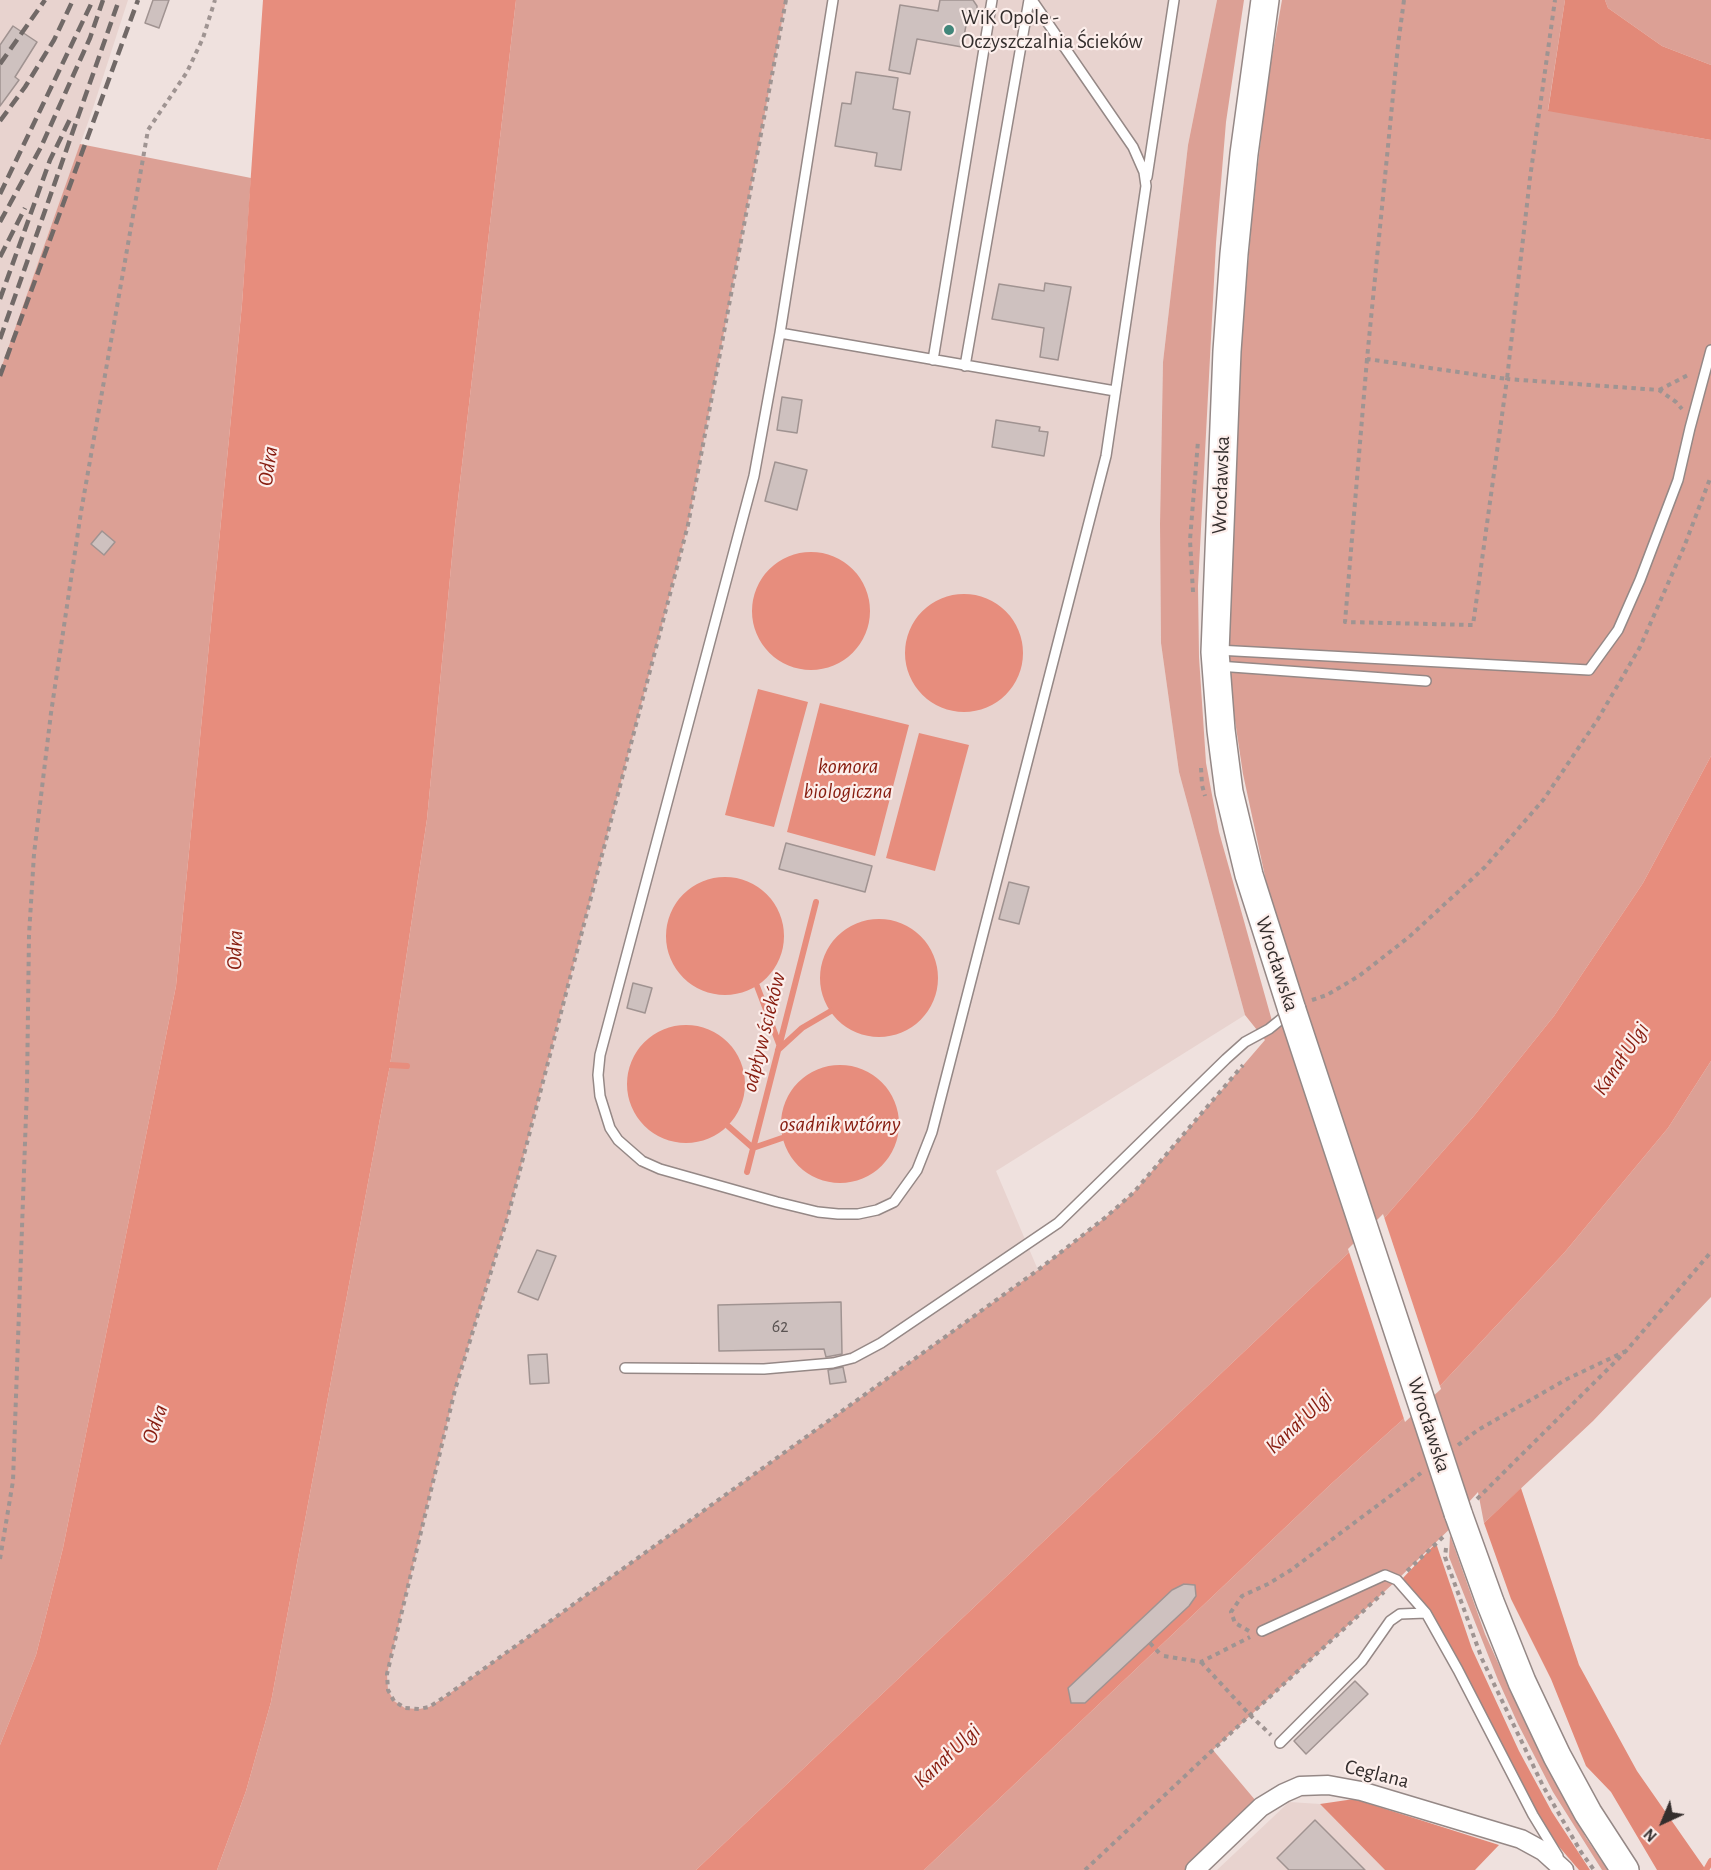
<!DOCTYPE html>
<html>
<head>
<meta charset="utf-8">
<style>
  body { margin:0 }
  #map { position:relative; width:1711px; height:1870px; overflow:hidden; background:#efe1de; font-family:"Alegreya Sans",sans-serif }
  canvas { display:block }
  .north { position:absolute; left:1633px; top:1792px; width:60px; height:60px; -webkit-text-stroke:4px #fceeeb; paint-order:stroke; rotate:224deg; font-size:16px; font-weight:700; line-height:24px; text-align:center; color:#342e2d }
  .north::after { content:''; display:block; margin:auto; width:21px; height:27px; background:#342e2d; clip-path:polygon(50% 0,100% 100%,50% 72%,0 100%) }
</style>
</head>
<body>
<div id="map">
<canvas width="1711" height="1870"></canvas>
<div class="north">N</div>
</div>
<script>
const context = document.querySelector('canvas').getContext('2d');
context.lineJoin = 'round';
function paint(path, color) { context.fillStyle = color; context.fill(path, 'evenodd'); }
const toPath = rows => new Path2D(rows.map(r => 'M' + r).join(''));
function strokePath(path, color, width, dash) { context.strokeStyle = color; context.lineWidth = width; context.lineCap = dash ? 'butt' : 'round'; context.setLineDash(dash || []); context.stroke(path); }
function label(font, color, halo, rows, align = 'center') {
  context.font = font + ' "Alegreya Sans",sans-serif'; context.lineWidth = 4.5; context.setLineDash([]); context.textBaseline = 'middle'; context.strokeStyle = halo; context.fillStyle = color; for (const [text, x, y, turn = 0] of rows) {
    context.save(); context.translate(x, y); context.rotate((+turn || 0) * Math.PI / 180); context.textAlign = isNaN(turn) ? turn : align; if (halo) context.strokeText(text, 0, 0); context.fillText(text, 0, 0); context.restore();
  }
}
const built = toPath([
  [0,0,128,0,92,111,0,371],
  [786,0,1217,0,1188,145,1163,362,1160,524,1161,643,1179,772,1245,1015,996,1171,1038,1270,501,1658,429,1707,419,1709,405,1708,394,1701,388,1690,387,1674,455,1390,508,1216,688,525],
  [1289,1802,1320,1804,1385,1870,1217,1870]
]);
const green = toPath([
  [516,0,786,0,688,525,508,1216,455,1390,387,1674,388,1690,394,1701,405,1708,419,1709,429,1707,446,1696,1038,1270,1106,1217,1134,1192,1265,1040,1245,1015,1179,772,1161,643,1160,524,1163,362,1188,145,1217,0,1244,0,1226,122,1216,243,1198,586,1199,657,1206,763,1219,832,1274,1028,1303,1004,1269,895,1243,774,1231,694,1229,655,1230,576,1240,357,1252,217,1267,85,1282,0,1565,0,1548,110,1711,140,1711,756,1643,883,1554,1016,1473,1117,1379,1224,696,1870,217,1870,246,1791,271,1702,390,1065,427,819,455,525],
  [1605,0,1711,0,1711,65,1662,46,1608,8],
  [80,144,251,178,242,304,176,986,63,1548,36,1655,0,1745,0,371],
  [1711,1061,1711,1297,1593,1421,1484,1523,1478,1492,1459,1513,1461,1518,1397,1580,1213,1750,1261,1807,1195,1870,924,1870,1331,1484,1439,1387,1564,1253,1668,1128],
  [1450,1535,1485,1634,1523,1718,1586,1838,1608,1870,1602,1870,1553,1792,1518,1724,1498,1680,1449,1557]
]);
const forest = toPath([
  [1565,0,1605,0,1608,8,1662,46,1711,65,1711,140,1548,111],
  [1521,1488,1579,1665,1637,1771,1706,1870,1657,1870,1611,1792,1586,1766,1551,1679,1511,1599,1484,1523],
  [1436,1543,1472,1649,1519,1751,1552,1812,1590,1870,1579,1870,1555,1842,1524,1793,1437,1624,1403,1578],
  [1354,1799,1499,1845,1475,1870,1385,1870,1320,1804]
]);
const water = toPath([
  [263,0,516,0,455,525,427,819,390,1065,271,1702,246,1791,217,1870,0,1870,0,1745,36,1655,63,1548,176,986,242,304],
  '752 611a59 59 0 1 1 118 0a59 59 0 1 1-118 0Z',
  '905 653a59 59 0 1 1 118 0a59 59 0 1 1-118 0Z',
  [758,689,808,702,774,827,725,815],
  [820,703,909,725,875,856,787,832],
  [919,733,969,745,935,871,886,858],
  [1711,756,1711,1061,1668,1128,1564,1253,1439,1387,1331,1484,924,1870,696,1870,1379,1224,1473,1117,1554,1016,1643,883],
  '666 936a59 59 0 1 1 118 0a59 59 0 1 1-118 0Z',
  '820 978a59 59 0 1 1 118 0a59 59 0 1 1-118 0Z',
  '627 1084a59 59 0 1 1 118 0a59 59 0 1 1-118 0Z',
  '781 1124a59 59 0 1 1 118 0a59 59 0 1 1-118 0Z'
]);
const pier = toPath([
  [1383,1214,1441,1389,1405,1422,1348,1249]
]);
const stream = toPath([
  [757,986,779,1044],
  [778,1050,802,1028,831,1011],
  [390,1065,407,1066],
  [728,1126,753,1148,782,1138],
  [747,1172,816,902],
  [1706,1870,1711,1861]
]);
const building = toPath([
  [153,0,169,0,159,28,145,23,153,0],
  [940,0,973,0,977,6,977,14,974,23,967,20,962,47,917,39,910,74,889,70,900,5,938,11,940,0],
  [13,26,37,42,15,77,19,80,0,106,0,45,13,26],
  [856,72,898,78,893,109,910,112,901,170,875,166,877,153,835,146,842,103,851,104,856,72],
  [1045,283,1071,287,1058,360,1040,357,1044,328,992,319,999,284,1044,291,1045,283],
  [782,397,802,400,797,433,777,430,782,397],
  [996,420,1040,427,1039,431,1048,432,1044,456,992,447,996,420],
  [775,462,807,470,797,510,765,501,775,462],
  [102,531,115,542,104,555,91,544,102,531],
  [786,843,872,866,865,892,779,869,786,843],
  [1009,882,1029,887,1019,924,999,919,1009,882],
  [633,983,652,988,645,1013,627,1008,633,983],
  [537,1250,556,1256,538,1300,518,1292,537,1250],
  [841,1302,842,1354,826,1357,824,1349,719,1351,718,1305,841,1302],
  [547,1354,549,1383,530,1384,528,1355,547,1354],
  [843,1367,846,1382,830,1384,828,1370,843,1367],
  [1184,1584,1195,1585,1196,1596,1189,1606,1085,1703,1071,1703,1068,1688,1172,1590,1184,1584],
  [1355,1681,1368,1694,1306,1754,1294,1741,1355,1681],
  [1315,1820,1365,1870,1289,1870,1277,1858,1315,1820]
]);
const path = toPath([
  [786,0,688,525,508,1216,455,1390,387,1674,388,1690,394,1701,405,1708,419,1709,429,1707,446,1696,1038,1270,1106,1217,1134,1192,1243,1065],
  [1404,0,1398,45,1367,359,1507,379,1530,178,1555,0],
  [1367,359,1345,622,1473,625,1507,379,1659,390,1676,402,1682,409],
  [1659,390,1690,374],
  [1193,592,1190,540,1198,441],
  [1201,768,1202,785,1205,796],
  [1312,1000,1327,995,1359,976,1409,937,1485,867,1544,799,1598,719,1640,647,1684,547,1711,476],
  [1458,1445,1478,1430,1567,1379,1626,1351],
  [1477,1499,1626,1351,1711,1252],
  [1446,1548,1445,1557,1482,1659,1543,1786,1581,1852,1594,1870],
  [0,1559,13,1481,27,1087,29,935,34,854,51,713,81,512,148,130,187,72,203,38,215,0],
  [1407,1571,1443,1537],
  [1249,1631,1235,1623,1231,1612,1242,1596,1268,1584,1291,1570,1421,1473],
  [1150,1643,1161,1655],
  [1164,1656,1201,1662,1250,1637],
  [1201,1662,1250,1715,1271,1735],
  [1085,1870,1250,1715,1384,1592]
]);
const service = toPath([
  [833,0,780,333,754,476,600,1055,598,1075,600,1096,610,1128,618,1140,642,1161,660,1169,777,1202,818,1212,838,1214,858,1214,877,1210,894,1202,917,1170,932,1132,1106,456,1146,186,1144,172,1133,147,1032,0],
  [1147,177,1174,0],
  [780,333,1115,391],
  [933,360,992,0],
  [965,366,1029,0],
  [1217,650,1589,670,1618,630,1640,580,1678,480,1690,428,1711,350],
  [1218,666,1426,681],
  [625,1368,764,1369,833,1363,853,1358,881,1343,1058,1223,1226,1059,1245,1042,1269,1029,1290,1012],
  [1262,1631,1385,1575,1397,1580,1426,1613,1458,1670,1533,1815,1558,1856],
  [1280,1743,1362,1661,1390,1621,1400,1614,1426,1613]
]);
const minor = toPath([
  [1195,1870,1261,1807,1284,1793,1300,1786,1328,1785,1361,1791,1521,1839,1543,1851,1564,1870]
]);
const secondary = toPath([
  [1265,0,1244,154,1234,254,1227,351,1215,652,1221,730,1229,792,1249,875,1292,1010],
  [1458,1513,1490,1602,1522,1682,1557,1756,1588,1813,1625,1870]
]);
const rail = toPath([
  [0,64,45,0],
  [0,121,25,87,54,40,73,0],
  [0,194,93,0],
  [0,222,41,147,90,38,103,0],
  [0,257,25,208],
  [0,299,50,160,72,115],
  [0,339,119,0],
  [0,376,138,0]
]);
const secondaryBridge = toPath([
  [1292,1010,1458,1513]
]);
const markers = [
  [949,30,6,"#41867a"]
];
const numberNames = [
  ["62",780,1327]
];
const poiNames = [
  ["WiK Opole -",961,18],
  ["Oczyszczalnia Ścieków",961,42]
];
const streetNames = [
  ["Wrocławska",1221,485,-88],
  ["Wrocławska",1277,964,72],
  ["Wrocławska",1429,1425,72],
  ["Ceglana",1377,1774,14]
];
const waterNames = [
  ["Odra",268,466,-82],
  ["komora",848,766],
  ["biologiczna",848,791],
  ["Odra",235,950,-88],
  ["odpływ ścieków",764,1032,-76],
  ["Kanał Ulgi",1621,1059,-56],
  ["osadnik wtórny",840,1124],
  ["Kanał Ulgi",1299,1422,-43],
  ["Odra",155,1424,-71],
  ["Kanał Ulgi",947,1756,-43]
];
paint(built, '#e8d3cf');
paint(green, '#dca095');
paint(forest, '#e28978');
paint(water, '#e78d7d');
paint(pier, '#efe1de');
strokePath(stream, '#e78d7d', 6);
paint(building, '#cec1bf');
strokePath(building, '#a09391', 1.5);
strokePath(service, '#958886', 12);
strokePath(minor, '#958886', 21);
strokePath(secondary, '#958886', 30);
strokePath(path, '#9f9492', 4, [4.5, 4.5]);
strokePath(service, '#fff', 9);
strokePath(minor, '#fff', 18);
strokePath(secondary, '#fff', 27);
strokePath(rail, '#716967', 4.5, [12, 6]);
strokePath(secondaryBridge, '#958886', 30, []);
strokePath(secondaryBridge, '#fff', 27);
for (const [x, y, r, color] of markers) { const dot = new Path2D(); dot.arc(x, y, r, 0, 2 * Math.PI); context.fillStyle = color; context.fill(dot); strokePath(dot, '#fceeeb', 2); }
label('18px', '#5a5352', null, numberNames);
label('21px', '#342e2d', '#fceeeb', poiNames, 'left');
label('21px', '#342e2d', '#fceeeb', streetNames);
label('italic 22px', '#871c0f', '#fceeeb', waterNames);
</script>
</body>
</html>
